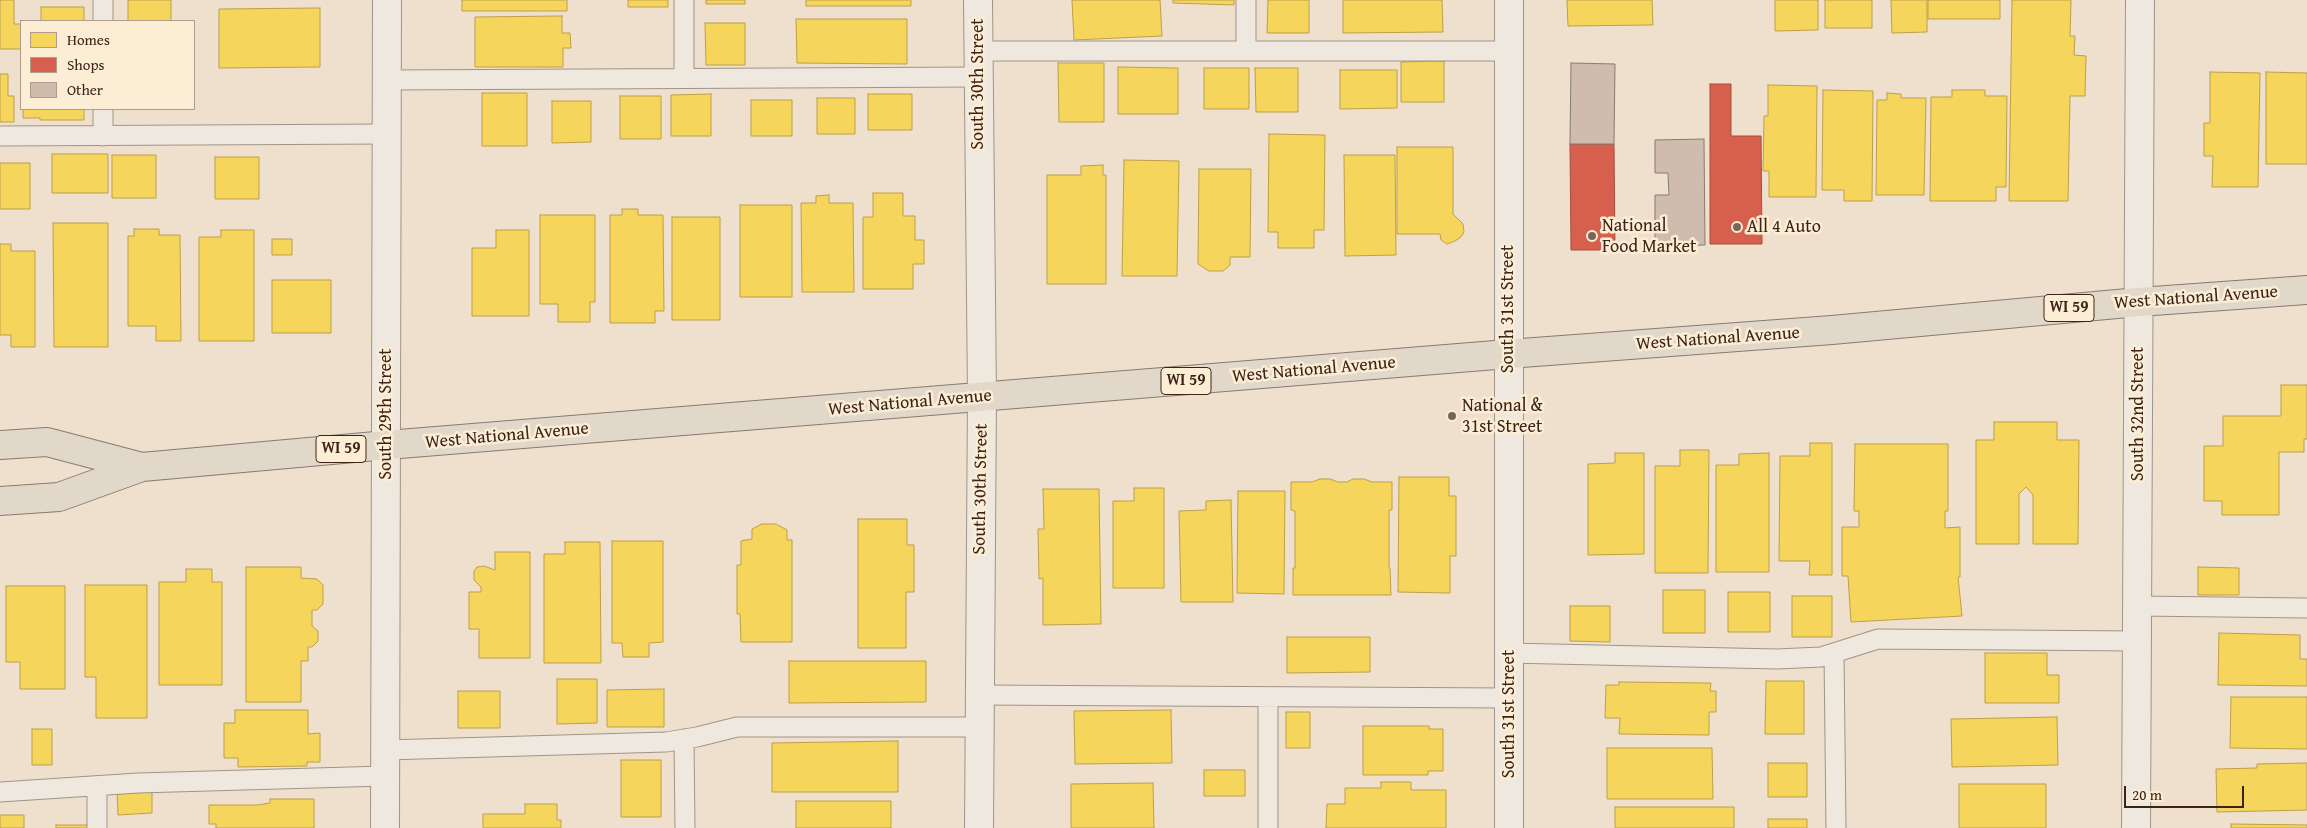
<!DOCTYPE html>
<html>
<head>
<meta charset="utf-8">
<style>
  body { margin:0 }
  #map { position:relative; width:2307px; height:828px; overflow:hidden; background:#eee0cc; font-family:"Gentium Book Plus",serif }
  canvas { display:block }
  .legend { position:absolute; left:20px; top:20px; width:175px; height:90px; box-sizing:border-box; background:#fcedd5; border:1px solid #b09c8a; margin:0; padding:6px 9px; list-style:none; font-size:15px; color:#3d2219 }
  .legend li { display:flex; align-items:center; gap:10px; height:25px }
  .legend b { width:25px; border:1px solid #b09c8a }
  .scale { position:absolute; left:2124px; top:786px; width:120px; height:22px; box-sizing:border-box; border:2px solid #3d2219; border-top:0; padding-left:6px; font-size:15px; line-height:18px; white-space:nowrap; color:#3d2219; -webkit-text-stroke:4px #fcedd5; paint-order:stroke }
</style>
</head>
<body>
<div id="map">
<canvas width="2307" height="828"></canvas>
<ul class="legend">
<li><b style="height:14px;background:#f6d55c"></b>Homes</li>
<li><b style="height:14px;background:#d6604d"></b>Shops</li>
<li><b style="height:14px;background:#cfbcad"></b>Other</li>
</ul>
<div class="scale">20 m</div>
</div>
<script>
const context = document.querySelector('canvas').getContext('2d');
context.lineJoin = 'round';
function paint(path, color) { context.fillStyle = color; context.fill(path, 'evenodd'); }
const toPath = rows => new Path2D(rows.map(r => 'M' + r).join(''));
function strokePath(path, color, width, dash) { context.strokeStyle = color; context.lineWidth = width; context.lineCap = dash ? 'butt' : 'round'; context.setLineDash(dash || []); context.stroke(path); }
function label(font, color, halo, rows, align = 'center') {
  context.font = font + ' "Gentium Book Plus",serif'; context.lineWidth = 5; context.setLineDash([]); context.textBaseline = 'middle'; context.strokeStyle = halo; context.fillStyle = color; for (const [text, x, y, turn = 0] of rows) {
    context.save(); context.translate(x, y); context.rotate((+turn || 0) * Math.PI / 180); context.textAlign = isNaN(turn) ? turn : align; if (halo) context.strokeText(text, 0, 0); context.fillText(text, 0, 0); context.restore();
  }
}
const homes = toPath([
  [0,0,14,0,14,24,21,24,21,49,0,49,0,0],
  [128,0,171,0,171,21,128,21,128,0],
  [462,0,567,0,567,11,462,11,462,0],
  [628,0,668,0,668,7,628,7,628,0],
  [706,0,745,0,745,4,706,4,706,0],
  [806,0,911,0,911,6,806,6,806,0],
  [1072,0,1160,0,1162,36,1074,40,1072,0],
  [1173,0,1234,0,1234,5,1173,3,1173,0],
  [1268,0,1309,0,1309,33,1267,33,1268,0],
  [1343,0,1442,0,1443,32,1343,33,1343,0],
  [1567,0,1652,0,1653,25,1568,26,1567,0],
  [1775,0,1818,0,1818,30,1775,31,1775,0],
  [1825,0,1872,0,1872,28,1825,28,1825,0],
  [1891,0,1927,0,1927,32,1892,33,1891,0],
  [1928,0,2000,0,2000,19,1928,19,1928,0],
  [2012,0,2071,0,2070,36,2075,36,2074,55,2086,56,2085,96,2070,96,2068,201,2009,201,2012,0],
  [41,7,84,7,84,21,41,21,41,7],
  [320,8,320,67,219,68,219,9,320,8],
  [562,16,562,33,570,33,571,48,563,48,563,67,475,67,475,17,562,16],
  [796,19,907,19,907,64,797,63,796,19],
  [705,23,745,23,745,65,706,65,705,23],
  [1444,61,1444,102,1401,102,1401,62,1444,61],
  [1058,63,1104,63,1104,122,1059,122,1058,63],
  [1118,67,1178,68,1178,114,1118,114,1118,67],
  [1204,68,1249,68,1249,109,1204,109,1204,68],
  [1255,68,1298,68,1298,112,1256,112,1255,68],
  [1340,70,1397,70,1397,108,1340,109,1340,70],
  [2210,72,2260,73,2258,187,2212,187,2213,156,2204,156,2204,123,2210,123,2210,72],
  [2266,72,2307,73,2307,164,2266,164,2266,72],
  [0,74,8,74,8,96,14,96,14,122,0,122,0,74],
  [1768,85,1817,86,1816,197,1769,197,1769,171,1763,171,1764,116,1768,116,1768,85],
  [1823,90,1873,91,1872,201,1844,201,1844,190,1822,190,1823,90],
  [1952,90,1985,90,1985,96,2007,96,2006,187,1996,187,1996,201,1930,201,1931,97,1952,97,1952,90],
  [482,93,527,93,527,146,482,146,482,93],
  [1887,93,1901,94,1901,98,1926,98,1924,195,1876,195,1877,100,1887,100,1887,93],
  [711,94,711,136,671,136,671,95,711,94],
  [868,94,912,94,912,130,868,130,868,94],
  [620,96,661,96,661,139,620,139,620,96],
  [817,98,855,98,855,134,817,134,817,98],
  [751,100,792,100,792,136,751,136,751,100],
  [552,101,591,101,591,142,552,143,552,101],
  [23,109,84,109,84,120,40,120,40,118,23,118,23,109],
  [1269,134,1325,135,1324,230,1314,230,1314,248,1278,248,1278,232,1268,232,1269,134],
  [1397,147,1453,147,1453,214,1463,224,1464,232,1461,237,1455,241,1447,244,1441,240,1440,234,1397,234,1397,147],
  [52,154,108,154,108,193,52,193,52,154],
  [112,155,156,155,156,198,112,198,112,155],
  [1344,155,1395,155,1396,255,1345,256,1344,155],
  [215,157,259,157,259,199,215,199,215,157],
  [1124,160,1179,161,1177,276,1122,276,1124,160],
  [0,163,30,163,30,209,0,209,0,163],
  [1103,165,1103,175,1106,175,1106,284,1047,284,1047,175,1081,175,1081,166,1103,165],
  [1199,169,1251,169,1250,257,1230,257,1230,265,1223,271,1209,271,1198,264,1199,169],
  [873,193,903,193,903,216,915,216,915,240,924,240,924,264,913,264,913,289,863,289,863,217,873,217,873,193],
  [829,195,829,203,853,203,854,292,802,292,801,203,816,203,816,196,829,195],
  [740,205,792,205,792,297,740,297,740,205],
  [622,209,638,209,638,215,663,215,664,311,655,311,655,323,610,323,610,215,622,215,622,209],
  [540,215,595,215,595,302,590,302,590,322,558,322,558,304,540,304,540,215],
  [672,217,720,217,720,320,672,320,672,217],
  [53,223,108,223,108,347,54,347,53,223],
  [134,229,159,229,159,235,180,235,181,341,156,341,156,326,128,326,128,236,134,236,134,229],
  [221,230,254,230,254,341,199,341,199,237,221,237,221,230],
  [496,230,529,230,529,316,472,316,472,248,496,248,496,230],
  [272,239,292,239,292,255,272,255,272,239],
  [0,244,11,244,11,251,35,251,35,347,11,347,11,335,0,335,0,244],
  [272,280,331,280,331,333,272,333,272,280],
  [2281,385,2307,385,2307,439,2304,439,2304,452,2279,452,2279,515,2222,515,2222,501,2204,501,2204,446,2223,446,2223,416,2281,416,2281,385],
  [1994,422,2057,422,2057,440,2079,440,2078,544,2033,544,2033,495,2026,487,2019,494,2019,544,1976,544,1976,440,1994,440,1994,422],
  [1810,443,1832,443,1832,575,1809,575,1810,561,1779,561,1780,456,1810,456,1810,443],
  [1855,444,1948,444,1948,511,1945,511,1945,528,1960,527,1960,577,1958,577,1962,616,1851,622,1848,576,1842,576,1842,527,1859,527,1859,511,1854,511,1855,444],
  [1680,450,1709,450,1708,573,1655,573,1655,466,1680,466,1680,450],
  [1615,453,1644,453,1644,554,1588,555,1588,464,1615,463,1615,453],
  [1769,453,1769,572,1716,572,1716,465,1739,465,1739,454,1769,453],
  [1399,477,1449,477,1449,496,1456,496,1456,556,1450,556,1450,593,1398,592,1399,477],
  [1320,479,1330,479,1338,482,1347,482,1353,479,1364,479,1372,482,1392,482,1392,510,1389,510,1389,567,1390,568,1391,595,1293,595,1293,568,1295,568,1295,511,1291,510,1291,482,1312,482,1320,479],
  [1134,488,1164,488,1164,588,1113,588,1113,501,1134,501,1134,488],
  [1043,489,1099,489,1101,624,1043,625,1043,578,1039,579,1038,529,1044,529,1043,489],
  [1238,491,1285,491,1284,594,1237,593,1238,491],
  [1231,500,1233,602,1181,602,1179,511,1206,510,1206,501,1231,500],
  [858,519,907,519,907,545,914,545,914,592,906,592,906,648,858,648,858,519],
  [762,524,776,524,787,530,787,540,792,540,792,642,741,642,740,614,737,614,737,565,741,565,741,541,752,539,752,529,762,524],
  [612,541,663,541,663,642,649,643,649,657,623,657,622,643,612,643,612,541],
  [565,542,600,542,601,663,544,663,544,554,565,554,565,542],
  [495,552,530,552,530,658,479,658,479,629,469,629,469,592,481,592,481,587,474,580,474,571,477,567,484,566,495,570,495,552],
  [246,567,301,567,301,578,317,579,323,585,323,604,317,610,312,610,312,626,318,631,318,641,312,647,308,647,308,661,301,661,301,702,246,702,246,567],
  [2198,567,2239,568,2239,595,2198,595,2198,567],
  [186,569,212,569,212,582,222,582,222,685,159,685,159,582,186,582,186,569],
  [85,585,147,585,147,718,96,718,96,677,85,677,85,585],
  [6,586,65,586,65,689,20,689,20,662,6,662,6,586],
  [1663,590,1705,590,1705,633,1663,633,1663,590],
  [1728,592,1770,592,1770,632,1728,632,1728,592],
  [1792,596,1832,596,1832,637,1792,637,1792,596],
  [1570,606,1610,606,1610,642,1570,641,1570,606],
  [2219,633,2300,635,2300,659,2307,659,2307,686,2218,685,2219,633],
  [1287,637,1370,637,1370,672,1287,673,1287,637],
  [1985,653,2047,653,2047,675,2059,675,2059,703,1985,703,1985,653],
  [789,661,926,661,926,702,789,703,789,661],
  [557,679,597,679,597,723,557,724,557,679],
  [1766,681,1804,681,1804,734,1765,734,1766,681],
  [1619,682,1711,683,1710,691,1716,691,1716,712,1709,712,1709,735,1619,734,1620,718,1605,718,1606,685,1619,685,1619,682],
  [664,689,664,727,607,727,607,690,664,689],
  [458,691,500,691,500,728,458,728,458,691],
  [2231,697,2307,697,2307,749,2230,748,2231,697],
  [235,710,308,710,308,734,320,733,320,762,307,762,307,766,238,767,238,758,224,758,224,723,235,723,235,710],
  [1171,710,1172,763,1075,764,1074,711,1171,710],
  [1286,712,1310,712,1310,748,1286,748,1286,712],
  [2057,717,2058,765,1952,767,1951,719,2057,717],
  [1363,726,1429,726,1429,729,1443,729,1443,771,1428,771,1428,775,1363,775,1363,726],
  [32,729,52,729,52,765,32,765,32,729],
  [898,741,898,792,772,792,772,743,898,741],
  [1607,748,1712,748,1713,799,1607,799,1607,748],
  [621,760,661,760,661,817,621,817,621,760],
  [1768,763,1807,763,1807,797,1768,797,1768,763],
  [2307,763,2307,810,2217,812,2216,769,2257,768,2257,764,2307,763],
  [1204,770,1245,770,1245,796,1204,796,1204,770],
  [1381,782,1411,782,1411,790,1446,790,1446,828,1326,828,1327,804,1345,804,1345,788,1381,788,1381,782],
  [1153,783,1154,828,1071,828,1071,784,1153,783],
  [1959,784,2046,784,2046,828,1959,828,1959,784],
  [152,789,152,813,118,815,117,790,152,789],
  [270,799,314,799,314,828,216,828,216,824,209,824,209,805,257,805,270,803,270,799],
  [796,801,891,801,891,828,796,828,796,801],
  [525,804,557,804,557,820,561,820,561,828,483,828,483,814,525,814,525,804],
  [1615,807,1734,807,1734,828,1615,828,1615,807],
  [0,815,24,815,24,828,0,828,0,815],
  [1768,819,1807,819,1807,828,1768,828,1768,819],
  [2231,824,2307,825,2307,828,2231,828,2231,824],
  [56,825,90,825,90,828,56,828,56,825]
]);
const shops = toPath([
  [1710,84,1731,84,1731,136,1761,136,1762,244,1710,244,1710,84],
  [1570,144,1614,144,1615,250,1571,250,1570,144]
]);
const building = toPath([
  [1571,63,1615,64,1614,144,1570,144,1571,63],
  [1704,139,1705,245,1655,246,1655,195,1669,195,1668,173,1655,173,1655,140,1704,139]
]);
const lane = toPath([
  [103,0,103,21],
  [978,51,1508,51],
  [1246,51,1246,0],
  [684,78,684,0],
  [387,80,978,77],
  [103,109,103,136],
  [0,136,386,134],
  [2137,606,2307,608],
  [1508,653,1777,659,1821,657,1878,639,2137,641],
  [1834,653,1836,828],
  [978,695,1508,698],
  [1268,697,1268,828],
  [684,739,685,828],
  [385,750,666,742,697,737,737,727,978,727],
  [97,786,97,828],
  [0,792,138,783,385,776]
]);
const street = toPath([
  [978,0,982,397,979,828],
  [1509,0,1509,828],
  [385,828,387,0],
  [2136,828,2140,0]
]);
const primary = toPath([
  [0,445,47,442,142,467],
  [0,501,59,497,142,467,387,445,1508,354,1832,330,2139,302,2307,290]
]);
const markers = [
  [1737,227,5,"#7b6458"],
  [1592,236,5,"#7b6458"],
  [1452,416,5,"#7b6458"]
];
const shields = [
  [2069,308,50],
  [1186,381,50],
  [341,449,50]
];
const shieldNames = [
  ["WI 59",2069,308],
  ["WI 59",1186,381],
  ["WI 59",341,449]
];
const streetNames = [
  ["South 30th Street",978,84,-90],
  ["West National Avenue",2196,298,-4],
  ["South 31st Street",1508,309,-90],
  ["West National Avenue",1718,339,-4],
  ["West National Avenue",1314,370,-5],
  ["West National Avenue",910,403,-5],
  ["South 29th Street",386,414,-90],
  ["South 32nd Street",2138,414,-90],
  ["West National Avenue",507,436,-5],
  ["South 30th Street",981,489,-89],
  ["South 31st Street",1509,714,-90]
];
const poiNames = [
  ["National",1602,226],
  ["Food Market",1602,247],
  ["All 4 Auto",1747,227],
  ["National &",1462,406],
  ["31st Street",1462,427]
];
paint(homes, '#f6d55c');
strokePath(homes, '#be9f48', 1);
paint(shops, '#d6604d');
strokePath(shops, '#a84d3d', 1);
paint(building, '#cfbcad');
strokePath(building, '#867b70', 1);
strokePath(lane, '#9f9488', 21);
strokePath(street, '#9f9488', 30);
strokePath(primary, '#867b70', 30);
strokePath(lane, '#efe8df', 19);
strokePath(street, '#efe8df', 28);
strokePath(primary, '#e2d8c9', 28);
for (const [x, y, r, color] of markers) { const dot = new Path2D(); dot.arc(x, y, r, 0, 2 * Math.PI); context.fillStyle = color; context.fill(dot); strokePath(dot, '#fcedd5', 2); }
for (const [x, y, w] of shields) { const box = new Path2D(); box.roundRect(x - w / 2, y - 13.5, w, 27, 4); context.fillStyle = '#fcedd5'; context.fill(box); strokePath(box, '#3d2219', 1); }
label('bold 16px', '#3d2219', null, shieldNames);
label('18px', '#3d2219', '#fcedd5', streetNames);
label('18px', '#3d2219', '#fcedd5', poiNames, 'left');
</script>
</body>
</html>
